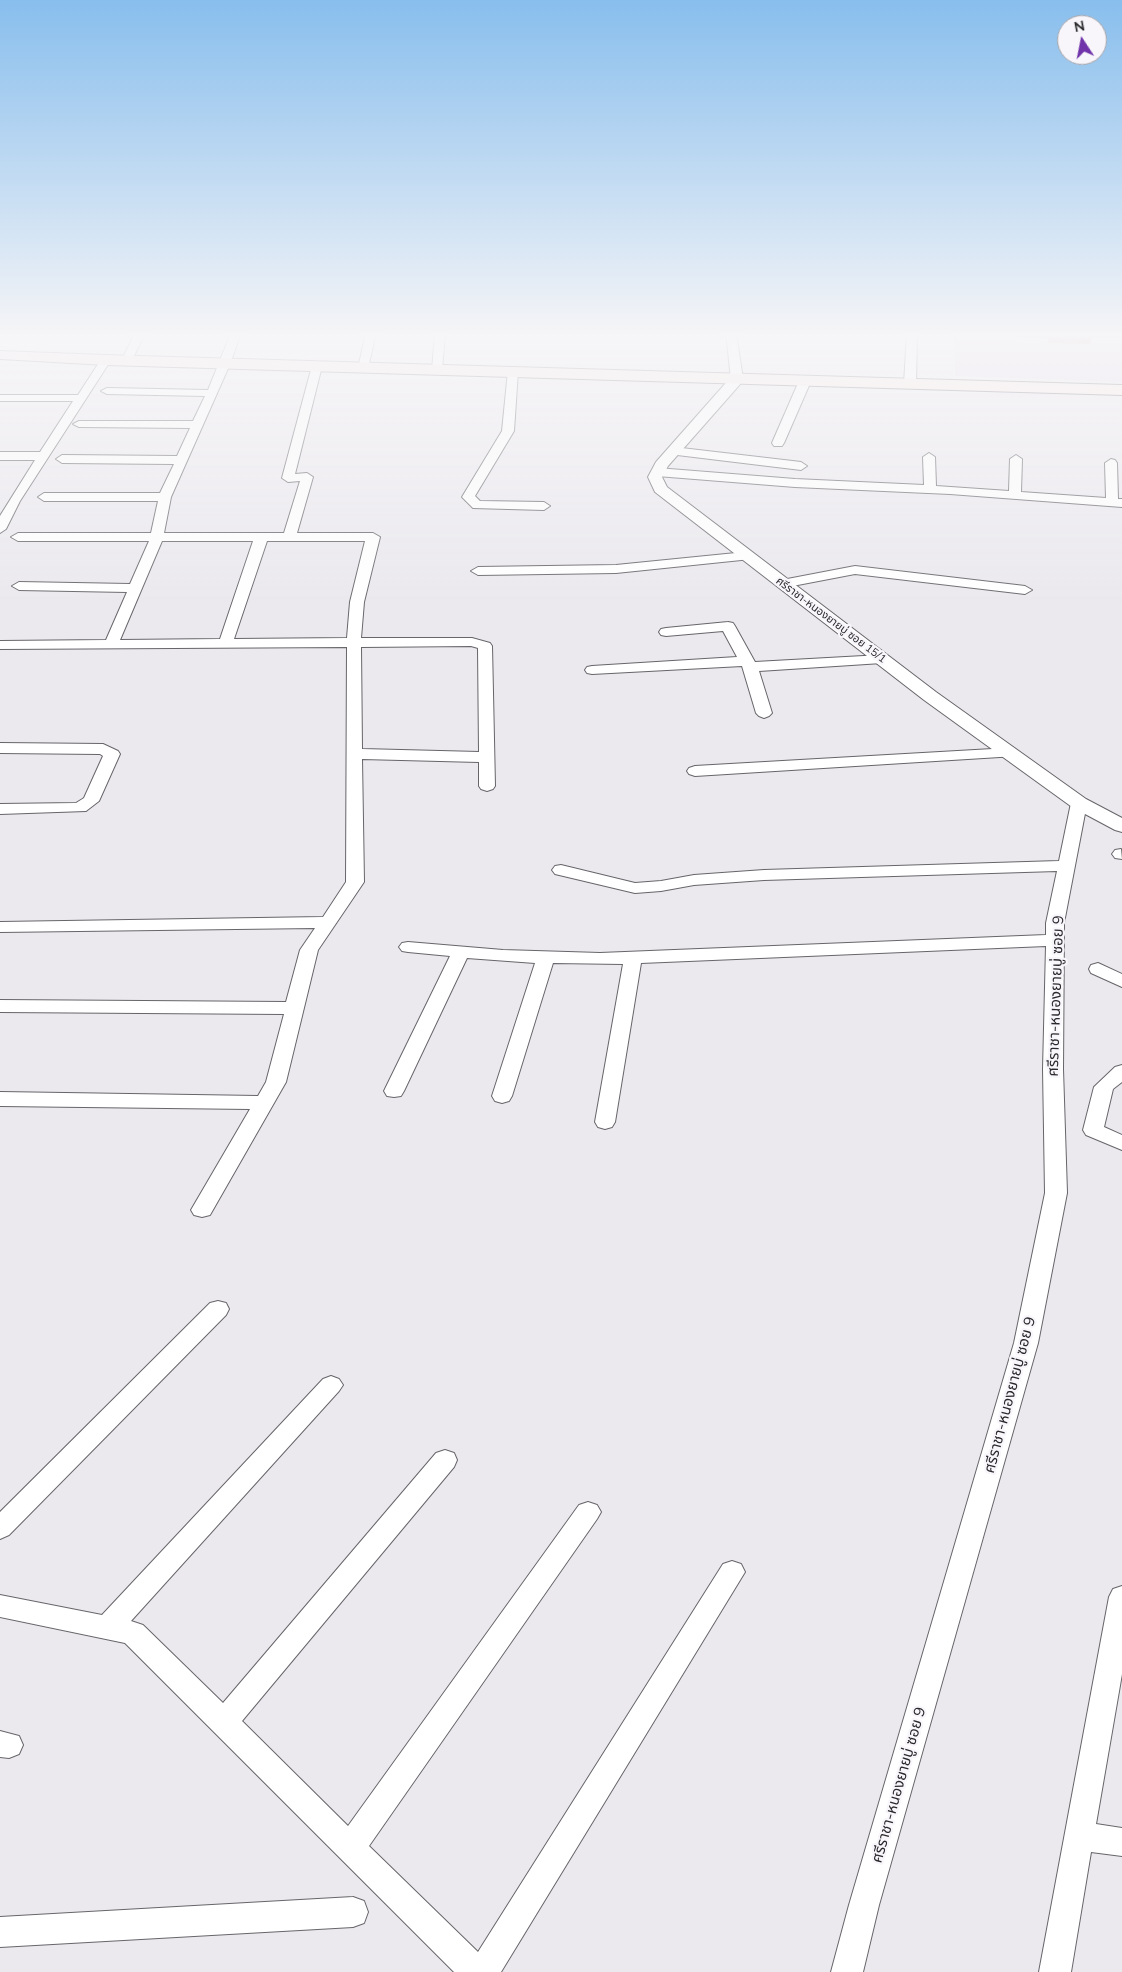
<!DOCTYPE html>
<html>
<head>
<meta charset="utf-8">
<style>
  body { margin:0 }
  #map { position:relative; width:1122px; height:1972px; overflow:hidden; background:#ebe9ee; font-family:Mulish,sans-serif }
  canvas { display:block }
  .north { position:absolute; left:1057px; top:15px; width:50px; height:50px; box-sizing:border-box; background:#f8f6fb; border:1px solid #a6a4a8; border-radius:50%; rotate:349deg; font-size:14px; font-weight:700; line-height:20px; text-align:center; color:#2a292b }
  .north::after { content:''; display:block; margin:auto; width:18px; height:22px; background:#7033a9; clip-path:polygon(50% 0,100% 100%,50% 72%,0 100%) }
</style>
</head>
<body>
<div id="map">
<canvas width="1122" height="1972"></canvas>
<div class="north">N</div>
</div>
<script>
const context = document.querySelector('canvas').getContext('2d');
context.lineJoin = 'round';
function paint(path, color) { context.fillStyle = color; context.fill(path, 'evenodd'); }
const toPath = rows => new Path2D(rows.map(r => 'M' + r).join(''));
function strokePath(path, color, width, dash) { context.strokeStyle = color; context.lineWidth = width; context.lineCap = dash ? 'butt' : 'round'; context.setLineDash(dash || []); context.stroke(path); }
function label(font, color, halo, rows, align = 'center') {
  context.font = font + ' Mulish,"Noto Sans Thai",sans-serif'; context.lineWidth = 4.5; context.setLineDash([]); context.textBaseline = 'middle'; context.strokeStyle = halo; context.fillStyle = color; for (const [text, x, y, turn = 0] of rows) {
    context.save(); context.translate(x, y); context.rotate((+turn || 0) * Math.PI / 180); context.textAlign = isNaN(turn) ? turn : align; if (halo) context.strokeText(text, 0, 0); context.fillText(text, 0, 0); context.restore();
  }
}
const built = toPath([
  [953,333,1122,333,1122,382,955,376]
]);
const minor = toPath([
  [135,333,145,333,131,362,123,362,122,360,135,333],
  [231,333,241,333,230,364,171,497,164,533,284,533,300,481,288,482,282,478,312,366,317,363,321,364,322,366,295,474,307,473,313,477,297,533,373,533,380,537,364,602,361,638,472,638,490,643,492,646,495,786,493,789,487,791,481,789,479,786,479,762,362,759,364,882,318,950,286,1082,210,1215,202,1217,194,1215,191,1210,250,1109,0,1106,0,1092,258,1096,266,1082,284,1014,0,1012,0,1000,286,1002,300,950,315,928,0,932,0,922,323,917,346,882,347,647,0,649,0,641,106,640,127,592,19,590,12,586,19,582,130,584,149,541,18,541,11,537,18,533,151,533,158,501,44,501,38,497,44,493,160,493,174,464,62,463,56,459,62,455,177,456,190,428,79,427,73,424,79,421,193,421,205,396,107,394,101,391,107,388,208,390,231,333],
  [162,541,253,541,220,639,120,640,162,541],
  [267,541,365,541,350,602,347,638,234,639,267,541],
  [471,646,478,648,479,752,362,749,361,647,471,646],
  [366,333,376,333,368,368,363,371,358,368,366,333],
  [435,333,445,333,442,370,437,373,432,370,435,333],
  [726,333,736,333,743,379,741,381,733,381,731,379,726,333],
  [907,333,917,333,916,384,910,387,904,384,907,333],
  [106,357,111,360,20,501,6,529,0,533,0,516,35,460,0,460,0,452,40,452,73,401,0,401,0,395,78,395,102,358,106,357],
  [513,368,518,371,514,431,475,496,480,501,544,502,550,506,544,510,473,508,462,497,502,431,508,371,513,368],
  [805,378,811,381,784,443,782,446,774,446,772,443,799,381,805,378],
  [673,447,801,462,807,466,801,470,669,454,667,451,669,448,673,447],
  [929,453,935,457,936,486,1009,491,1010,459,1016,455,1022,459,1021,492,1106,498,1105,463,1111,459,1115,460,1117,463,1118,499,1122,499,1122,507,950,494,795,487,657,476,651,472,657,468,795,479,924,485,923,457,929,453],
  [746,552,753,556,751,559,616,573,478,575,471,571,478,567,616,565,746,552],
  [855,566,1025,586,1032,590,1025,594,855,574,782,588,775,584,782,580,855,566],
  [728,622,733,623,735,626,755,662,882,655,887,656,889,659,887,662,882,663,759,671,772,713,769,716,764,718,759,716,756,713,742,666,592,674,587,673,585,670,587,667,592,666,737,657,723,631,666,636,661,635,659,632,661,629,666,628,728,622],
  [0,743,103,744,118,751,120,754,99,801,86,811,0,814,0,804,76,803,84,798,103,756,100,754,0,753,0,743],
  [1010,748,1016,750,1018,753,1016,756,695,776,689,774,687,771,689,768,695,766,1010,748],
  [1079,798,1085,800,1087,803,1064,923,1063,1069,1067,1193,1038,1343,879,1905,863,1972,831,1972,849,1905,1014,1343,1045,1193,1043,1069,1046,946,641,963,615,1122,612,1127,605,1129,598,1127,595,1122,623,964,553,963,512,1096,509,1101,502,1103,495,1101,492,1096,535,963,467,958,404,1091,401,1096,394,1097,387,1096,384,1091,450,956,408,952,402,951,399,947,402,943,408,942,503,950,600,953,1046,935,1046,923,1057,871,764,880,694,885,661,891,635,893,555,874,552,870,555,866,561,865,635,883,661,881,694,875,764,870,1059,861,1071,803,1073,800,1079,798],
  [1121,849,1122,859,1115,858,1112,854,1115,850,1121,849],
  [1098,963,1122,974,1122,987,1091,973,1089,969,1091,965,1098,963],
  [1122,1065,1122,1082,1113,1089,1104,1127,1122,1135,1122,1150,1086,1135,1083,1130,1094,1087,1115,1067,1122,1065],
  [218,1301,226,1303,229,1309,226,1315,9,1535,0,1539,0,1512,210,1303,218,1301],
  [331,1376,339,1379,343,1385,339,1391,131,1621,143,1625,223,1703,436,1453,445,1450,454,1453,457,1460,454,1467,242,1721,348,1826,579,1505,588,1502,597,1505,601,1512,597,1519,369,1846,478,1952,723,1564,732,1561,741,1564,745,1572,501,1972,454,1972,125,1643,0,1617,0,1595,102,1615,323,1379,331,1376],
  [1122,1586,1122,1674,1096,1824,1122,1828,1122,1856,1091,1852,1071,1972,1039,1972,1109,1597,1113,1589,1122,1586],
  [0,1731,19,1736,23,1745,19,1754,9,1758,0,1757,0,1731],
  [353,1897,364,1901,368,1912,364,1923,353,1927,0,1947,0,1917,353,1897]
]);
const tertiary = toPath([
  [737,375,742,376,744,379,742,382,668,466,662,477,667,487,936,692,1086,799,1122,818,1122,832,1115,830,1072,807,924,700,655,492,648,477,656,462,732,376,737,375]
]);
const secondary = toPath([
  [0,351,106,355,1122,385,1122,395,106,365,0,359,0,351]
]);
const wall = toPath([
  [996,333,1122,333,1122,338,1089,338,1091,340,1090,344,1049,343,1047,338,997,337]
]);
const building = toPath([
  [998,333,1122,333,1122,334,1087,334,1091,340,1050,340,1048,334,998,333]
]);
const farStreetnames = [
  ["ศรีราชา-หนองยายบู่ ซอย 15/1",831,620,37]
];
const nearStreetnames = [
  ["ศรีราชา-หนองยายบู่ ซอย 9",1056,996,-88],
  ["ศรีราชา-หนองยายบู่ ซอย 9",1010,1395,-75],
  ["ศรีราชา-หนองยายบู่ ซอย 9",899,1785,-74]
];
paint(built, '#e4deeb');
strokePath(minor, '#67656a', 2);
strokePath(tertiary, '#67656a', 2);
strokePath(secondary, '#67656a', 2);
paint(minor, '#fff');
paint(tertiary, '#fff');
paint(secondary, '#feefe9');
paint(wall, '#c18e79');
paint(building, '#e0a58d');
strokePath(building, '#9d7463', 1);
const sky = context.createLinearGradient(0, 0, 0, 609);
sky.addColorStop(0, '#88beed');
sky.addColorStop(0.55, '#f6f5f7');
sky.addColorStop(1, '#f6f5f700');
context.fillStyle = sky;
context.fillRect(0, 0, 1122, 609);
label('11px', '#2a292b', '#f8f6fb', farStreetnames);
label('15px', '#2a292b', '#f8f6fb', nearStreetnames);
</script>
</body>
</html>
